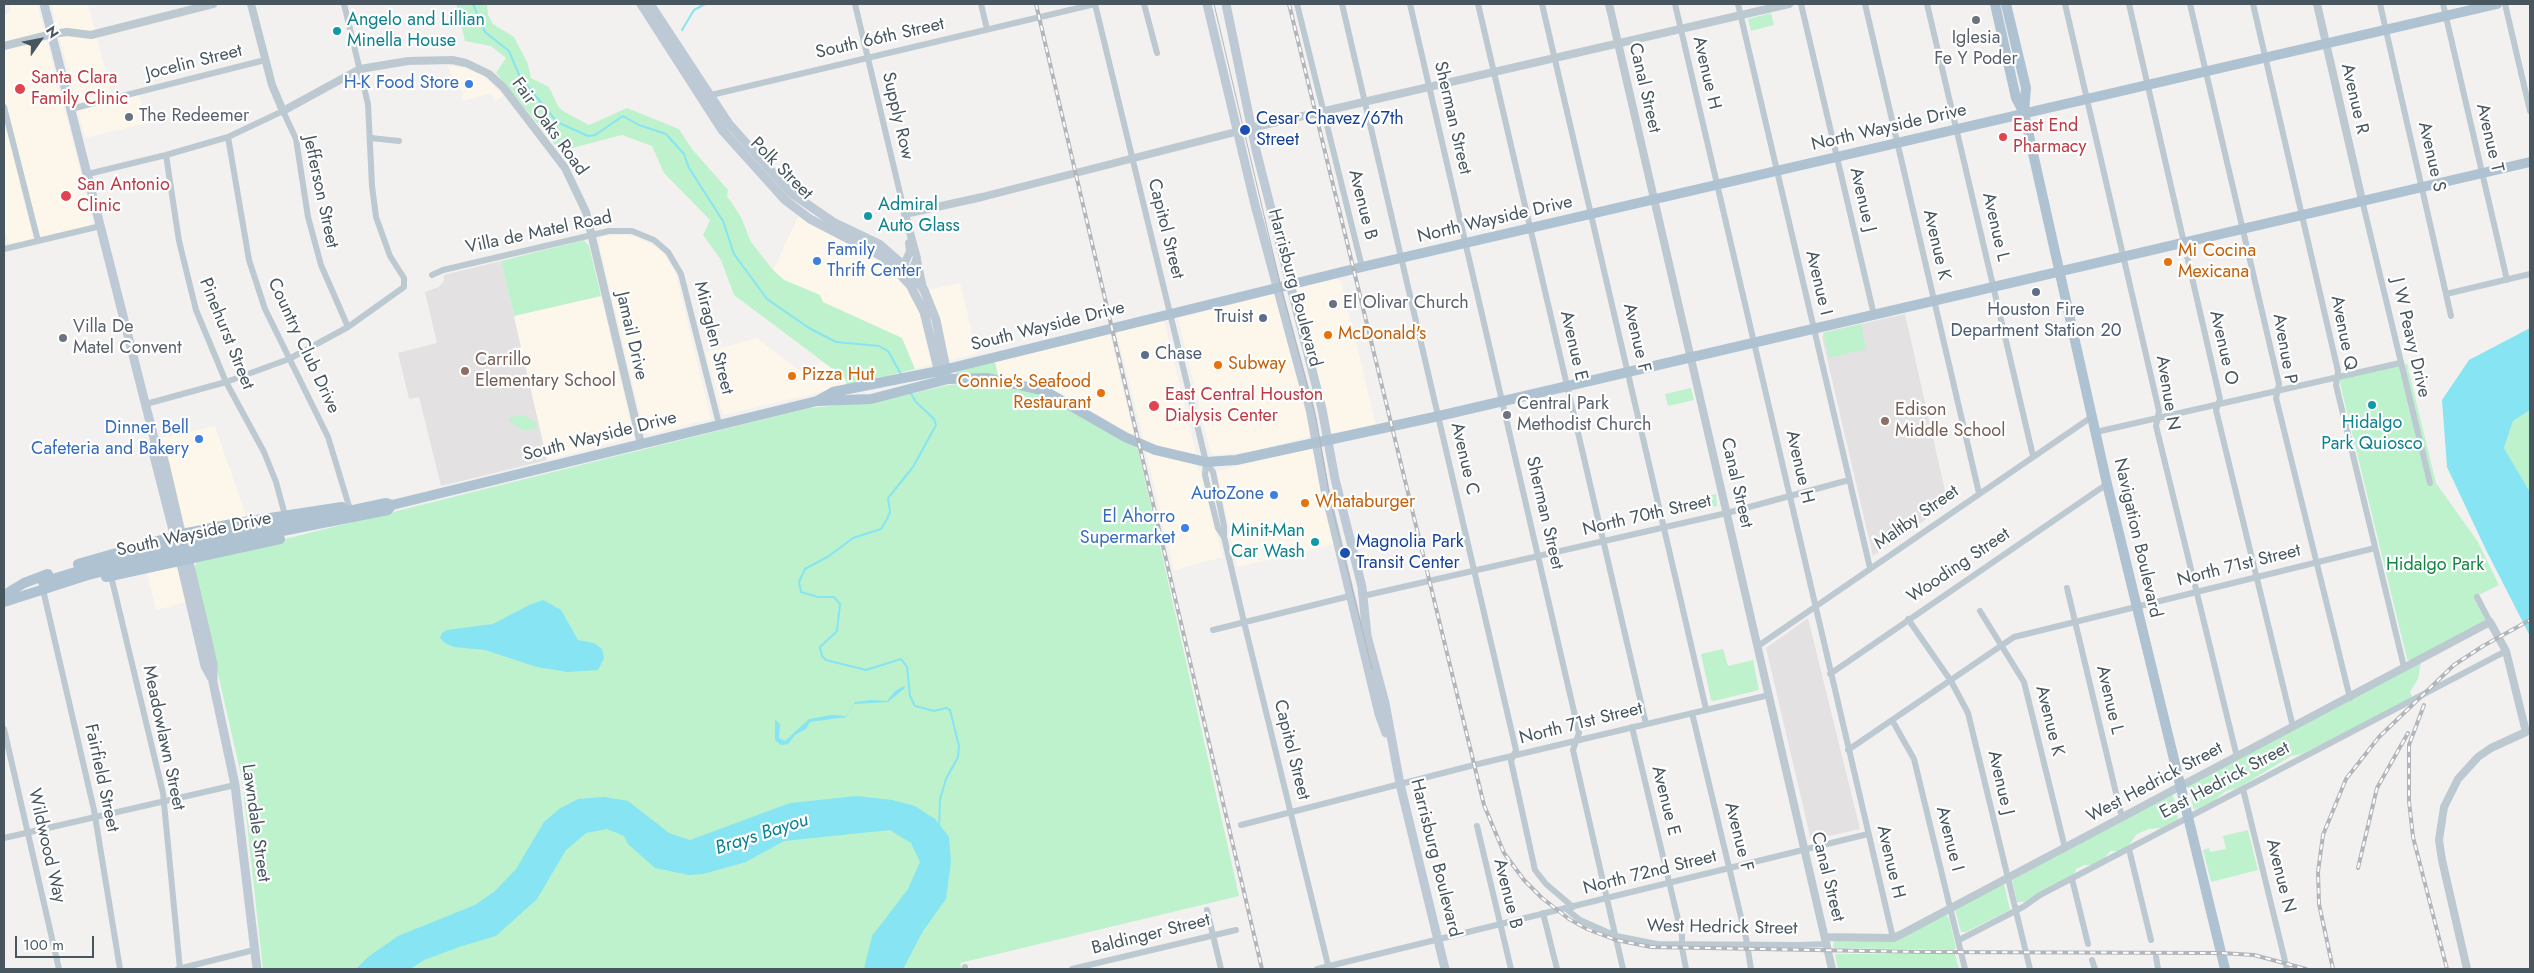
<!DOCTYPE html>
<html>
<head>
<meta charset="utf-8">
<style>
  body { margin:0 }
  #map { position:relative; width:2534px; height:973px; overflow:hidden; background:#f3f0f0; font-family:Jost,sans-serif }
  canvas { display:block }
  .frame { position:absolute; inset:0; border:5px solid #47565f; pointer-events:none }
  .north { position:absolute; left:15px; top:15px; width:50px; height:50px; -webkit-text-stroke:4px #fff; paint-order:stroke; rotate:57deg; font-size:14px; font-weight:700; line-height:20px; text-align:center; color:#47565f }
  .north::after { content:''; display:block; margin:auto; width:18px; height:22px; background:#47565f; clip-path:polygon(50% 0,100% 100%,50% 72%,0 100%) }
  .scale { position:absolute; left:15px; top:936px; width:79px; height:22px; box-sizing:border-box; border:2px solid #47565f; border-top:0; padding-left:6px; font-size:15px; line-height:18px; white-space:nowrap; color:#47565f; -webkit-text-stroke:4px #fff; paint-order:stroke }
</style>
</head>
<body>
<div id="map">
<canvas width="2534" height="973"></canvas>
<div class="frame"></div>
<div class="north">N</div>
<div class="scale">100 m</div>
</div>
<script>
const context = document.querySelector('canvas').getContext('2d');
context.lineJoin = 'round';
function paint(path, color) { context.fillStyle = color; context.fill(path, 'evenodd'); }
const toPath = rows => new Path2D(rows.map(r => 'M' + r).join(''));
function strokePath(path, color, width, dash) { context.strokeStyle = color; context.lineWidth = width; context.lineCap = dash ? 'butt' : 'round'; context.setLineDash(dash || []); context.stroke(path); }
function label(font, color, halo, rows, align = 'center') {
  context.font = font + ' Jost,sans-serif'; context.lineWidth = 4.5; context.setLineDash([]); context.textBaseline = 'middle'; context.strokeStyle = halo; context.fillStyle = color; for (const [text, x, y, turn = 0] of rows) {
    context.save(); context.translate(x, y); context.rotate((+turn || 0) * Math.PI / 180); context.textAlign = isNaN(turn) ? turn : align; if (halo) context.strokeText(text, 0, 0); context.fillText(text, 0, 0); context.restore();
  }
}
const commercial = toPath([
  [9,4,48,4,38,6,93,221,91,225,43,237,40,236,24,180,19,182,33,238,9,246,4,226,4,14,11,12],
  [51,4,88,4,112,95,76,103],
  [447,65,472,70,482,75,503,95,496,101,490,94,461,101,463,93,456,84],
  [139,94,146,123,85,138,78,110],
  [799,215,874,255,902,279,922,315,933,361,931,364,915,369,902,338,822,302,820,295,784,280,773,270],
  [625,235,636,237,656,247,664,254,675,271,711,419,650,434,644,432,599,243,600,238,604,236],
  [1336,279,1341,282,1376,425,1330,434,1294,294,1298,288],
  [960,283,977,354,951,360,947,355,928,290],
  [1272,294,1278,295,1312,436,1250,452,1213,455,1210,451,1178,318],
  [601,296,634,437,547,460,514,316],
  [1162,320,1165,324,1196,454,1162,447,1144,441,1116,331],
  [1110,334,1134,436,1063,394,1043,385,998,375,995,362],
  [757,338,800,371,812,372,820,361,846,378,847,386,723,415,706,352],
  [215,426,247,519,188,530,184,525,161,438],
  [1312,448,1336,544,1237,567,1217,471],
  [1146,451,1196,465,1201,473,1223,557,1174,570],
  [175,566,179,571,186,602,156,610,147,571]
]);
const education = toPath([
  [501,261,547,460,441,486,419,397,409,399,398,353,437,343,425,292,439,287,444,281,444,275],
  [1905,314,1948,504,1873,556,1822,337,1825,332],
  [1808,618,1860,829,1811,840,1766,648]
]);
const green = toPath([
  [456,4,487,4,488,15,493,24,514,37,528,64,531,78,549,87,558,106,563,111,589,125,627,108,679,129,692,149,728,190,727,196,741,217,751,242,773,270,784,280,820,295,823,302,902,338,915,369,847,386,845,378,734,295,721,260,703,235,710,220,664,173,652,146,622,135,560,151,496,73,506,58,491,46,465,41],
  [1771,13,1774,25,1751,31,1748,19],
  [584,240,589,246,601,296,514,316,501,261],
  [1861,324,1866,349,1829,358,1823,333],
  [995,362,998,375,957,374,956,371],
  [2407,364,2436,483,2478,542,2499,585,2475,597,2486,621,2411,661,2407,659,2339,379],
  [982,382,1013,385,1036,393,1082,416,1138,449,1239,896,960,963,962,969,263,969,242,779,194,569,197,561,809,408,880,401,949,385],
  [1691,388,1694,400,1668,406,1665,394],
  [2530,410,2530,492,2504,448,2513,421],
  [524,415,535,422,537,428,525,431,508,421,511,417],
  [1716,494,1717,506,1693,512,1690,500],
  [1723,649,1728,666,1753,660,1759,690,1714,701,1711,700,1701,654],
  [2421,662,2418,679,2410,692,2413,698,2302,754,2291,756,2238,788,2226,791,2212,802,2194,810,2188,786,2190,784],
  [2170,795,2173,795,2178,819,2162,828,2149,829,2137,834,2128,846,2119,851,2110,851,2104,859,2091,865,2084,865,2076,869,2074,875,2024,902,2017,902,2012,880],
  [2248,830,2258,870,2211,882,2203,850,2209,848,2210,852,2226,849,2223,836],
  [2004,884,2010,910,1966,932,1961,932,1955,909],
  [1945,914,1949,918,1956,948,1954,950,1834,948,1833,946,1835,940,1886,940],
  [1835,954,1955,954,1959,969,1838,969]
]);
const water = toPath([
  [2530,328,2530,410,2513,421,2504,448,2530,492,2530,636,2486,550,2447,467,2442,400,2469,360],
  [543,600,561,610,578,640,594,643,602,649,604,658,598,670,568,672,537,667,485,650,454,647,445,643,440,638,442,633,447,630,493,624,529,605],
  [904,686,905,688,888,702,854,704,846,717,810,722,806,729,795,735,788,744,781,745,775,740,775,720,780,724,779,738,785,741,809,719,832,715,846,716,855,702,871,700,887,701,895,691],
  [857,796,892,800,915,806,935,819,949,837,951,862,946,899,923,931,903,969,864,969,872,936,908,889,920,862,911,843,890,830,784,841,746,862,703,874,689,875,655,868,628,844,624,836,607,829,586,833,566,850,537,899,496,936,462,946,424,960,410,969,356,969,368,957,398,936,475,905,495,891,516,869,544,822,559,809,578,799,604,797,628,801,669,833,690,840,790,803]
]);
const stream = toPath([
  [473,4,485,32,509,51,520,77,557,122,588,136,595,135,623,116,639,125,666,134,684,154,689,168,723,221,734,254,767,299,809,328,836,342,879,346,888,351,901,374],
  [682,30,694,10,705,4],
  [910,392,916,402,934,419,936,425,913,467,888,498,890,512,887,519,881,529,853,538,829,556,805,569,799,582,801,592,818,597,834,597,840,604,837,631,820,647,822,656,826,660,866,670,901,659,907,667,910,696,915,706,934,711,946,708,950,710,959,746,958,757,946,779,940,799,939,828]
]);
const minor = toPath([
  [855,4,905,214],
  [981,4,987,29],
  [1095,4,1206,462,1205,475,1209,492,1218,528,1224,537],
  [1144,4,1157,53],
  [1297,4,1362,267],
  [1342,4,1516,750,1511,761,1535,870,1546,884,1573,907],
  [1410,4,1579,733,1573,750,1623,969],
  [1478,4,1646,724],
  [1542,4,1706,709],
  [1675,4,1893,938],
  [1738,4,1870,568],
  [1801,4,1874,315],
  [1865,4,1979,493],
  [1927,4,2033,456],
  [2065,4,2159,411,2156,426,2237,757],
  [2129,4,2220,399,2216,410,2293,727],
  [2190,4,2279,384,2276,398,2350,698],
  [2253,4,2338,371,2336,385,2404,667],
  [2380,4,2451,316],
  [2443,4,2507,280],
  [2505,4,2530,111],
  [707,96,1095,4],
  [4,107,38,241],
  [71,109,265,60],
  [228,137,249,260,265,309,328,437,349,506],
  [371,138,399,141],
  [166,155,179,241,196,310,226,382,264,452,276,482,285,515],
  [88,174,166,155,228,137,283,111,296,139,308,217,321,265,348,327],
  [2362,200,2430,483],
  [4,249,101,226],
  [432,275,443,270,609,231,632,231,654,240,668,252,681,274,719,424],
  [2446,294,2530,274],
  [146,404,226,382,289,359,348,327,404,287,404,278,390,256,376,217,372,186,368,104,344,4],
  [2096,432,2400,363],
  [1206,462,1213,472,1224,526,1224,537,1244,622,1329,969],
  [111,576,163,793,180,969],
  [2067,588,2122,818],
  [44,594,94,810,120,969],
  [1363,596,1727,513,1849,480],
  [2477,597,2490,622],
  [1980,611,2024,682,2065,848],
  [1908,619,1951,681,1968,713,2030,969],
  [1213,630,1350,596],
  [1758,646,2093,416],
  [1830,674,2107,484],
  [1692,713,1746,938,1751,969],
  [1892,720,1914,759,1965,969],
  [1632,727,1682,936,1682,948,1686,969],
  [4,729,59,969],
  [1848,750,2014,637,2375,548],
  [2243,789,2287,969],
  [1241,825,1474,765,1769,695],
  [1477,826,1511,969],
  [4,838,235,785],
  [2129,849,2151,940],
  [2072,879,2088,944],
  [1565,908,1580,920,1616,936,1657,944,1799,945,1827,944],
  [1207,910,1221,969],
  [1543,913,1557,969],
  [1959,940,2023,907,2040,895,2506,651],
  [2156,957,2158,969],
  [2092,960,2095,969],
  [965,967,965,969],
  [178,969,254,950],
  [1072,969,1236,930],
  [1317,969,1868,834]
]);
const tertiary = toPath([
  [251,4,272,85,283,111,360,69,408,61,452,60,466,63,489,74,503,87,565,168,586,212,641,444],
  [1609,4,1832,969],
  [2317,4,2362,200],
  [4,46,52,34,67,32,91,35,213,4],
  [917,260,923,288],
  [902,270,910,251,909,243],
  [906,273,913,268,917,258,905,214,982,197,1251,128,1789,4],
  [1826,937,1893,938,1900,935,2490,622,2506,651,2526,732,2491,748,2478,757,2458,779,2444,807,2439,840,2442,860,2467,969]
]);
const secondary = toPath([
  [44,4,155,442,160,447,165,464,183,541],
  [641,4,722,130,785,200,810,219,883,257,910,285,924,312,940,377],
  [650,4,729,124,791,193,833,222,879,244,910,271,924,290,936,320,947,374],
  [1207,4,1255,205,1310,409,1325,490,1379,714,1386,733],
  [1226,4,1256,150,1322,409,1335,479,1362,587,1367,636,1385,703,1400,784,1445,969],
  [155,442,152,448,176,542],
  [187,554,207,637,213,664,213,682,235,785,257,969],
  [179,555,205,666,211,677]
]);
const primary = toPath([
  [1995,4,2016,98,2024,113,2107,484,2225,969],
  [2006,4,2026,88,2024,112],
  [818,401,871,399,948,379,988,378,1045,391,1125,437,1155,450,1206,462,1236,460,1439,416,2530,162],
  [78,564,182,534,237,523,342,507],
  [106,577,280,539],
  [43,582,108,562,239,531,307,520,386,503,392,505],
  [6,594,24,583,48,574],
  [4,602,88,575,237,540,378,512,388,510,392,505,817,401,833,392,939,371,1362,267,2497,4]
]);
const tram = toPath([
  [1214,4,1281,287,1316,418,1331,504,1372,669]
]);
const rail = toPath([
  [1036,4,1262,969],
  [1289,4,1484,805,1504,853,1524,880,1542,898,1569,919,1587,929,1616,940,1651,947,1922,952,2221,953,2254,955,2306,969],
  [2424,705,2409,745,2409,801,2413,837,2447,969],
  [2358,868,2377,788,2408,733],
  [2333,969,2319,904,2318,872,2323,835,2346,779,2379,737,2454,665,2483,646,2530,620]
]);
const markers = [
  [1976,20,5,"#6b7280"],
  [337,31,5,"#0f9aa8"],
  [469,84,5,"#3f7fe0"],
  [20,89,6,"#e0444e"],
  [129,117,5,"#6b7280"],
  [1245,130,6,"#1a4fb4"],
  [2003,137,5,"#e0444e"],
  [66,196,6,"#e0444e"],
  [868,216,5,"#0f9aa8"],
  [817,261,5,"#3f7fe0"],
  [2168,262,5,"#e8710a"],
  [2036,292,5,"#5c6f8a"],
  [1333,304,5,"#6b7280"],
  [1263,318,5,"#5c6f8a"],
  [1328,335,5,"#e8710a"],
  [63,338,5,"#6b7280"],
  [1145,355,5,"#5c6f8a"],
  [1218,365,5,"#e8710a"],
  [465,371,5,"#8d6e63"],
  [792,376,5,"#e8710a"],
  [1101,393,5,"#e8710a"],
  [2372,405,5,"#0f9aa8"],
  [1154,406,6,"#e0444e"],
  [1507,415,5,"#6b7280"],
  [1885,421,5,"#8d6e63"],
  [199,439,5,"#3f7fe0"],
  [1274,495,5,"#3f7fe0"],
  [1305,503,5,"#e8710a"],
  [1185,528,5,"#3f7fe0"],
  [1315,542,5,"#0f9aa8"],
  [1345,553,6,"#1a4fb4"]
];
const cultureNames = [
  ["Angelo and Lillian",347,21],
  ["Minella House",347,42],
  ["Admiral",878,206],
  ["Auto Glass",878,227],
  ["Hidalgo",2372,424,"center"],
  ["Park Quiosco",2372,445,"center"],
  ["Minit-Man",1305,532,"right"],
  ["Car Wash",1305,553,"right"]
];
const streetNames = [
  ["South 66th Street",880,39,-13],
  ["Jocelin Street",194,63,-14],
  ["Avenue H",1706,73,77],
  ["Canal Street",1644,88,77],
  ["Avenue R",2354,99,77],
  ["Supply Row",897,116,77],
  ["Sherman Street",1452,118,77],
  ["Fair Oaks Road",549,127,54],
  ["North Wayside Drive",1889,128,-13],
  ["Avenue T",2489,138,77],
  ["Avenue S",2431,157,77],
  ["Polk Street",781,169,45],
  ["Jefferson Street",320,192,78],
  ["Avenue J",1862,200,77],
  ["Avenue B",1362,205,76],
  ["North Wayside Drive",1495,220,-13],
  ["Avenue L",1995,227,77],
  ["Capitol Street",1165,229,76],
  ["Villa de Matel Road",539,233,-12],
  ["Avenue K",1936,245,77],
  ["Avenue I",1818,283,77],
  ["Harrisburg Boulevard",1294,288,75],
  ["South Wayside Drive",1048,327,-14],
  ["Avenue Q",2343,333,79],
  ["Pinehurst Street",226,334,68],
  ["Jamail Drive",631,336,77],
  ["Miraglen Street",713,338,76],
  ["Avenue F",1636,338,77],
  ["J W Peavy Drive",2410,338,77],
  ["Country Club Drive",303,346,65],
  ["Avenue E",1573,346,77],
  ["Avenue O",2223,348,77],
  ["Avenue P",2284,349,80],
  ["Avenue N",2167,393,81],
  ["South Wayside Drive",600,437,-14],
  ["Avenue C",1464,459,77],
  ["Avenue H",1799,467,77],
  ["Canal Street",1736,483,77],
  ["Sherman Street",1544,513,77],
  ["North 70th Street",1647,516,-13],
  ["Maltby Street",1917,518,-35],
  ["South Wayside Drive",194,535,-12],
  ["Navigation Boulevard",2137,538,77],
  ["Wooding Street",1959,566,-34],
  ["North 71st Street",2239,566,-14],
  ["Avenue L",2109,700,77],
  ["Avenue K",2049,721,76],
  ["North 71st Street",1581,724,-14],
  ["Meadowlawn Street",163,738,78],
  ["Capitol Street",1291,750,76],
  ["Fairfield Street",101,778,78],
  ["East Hedrick Street",2225,781,-28],
  ["Avenue J",2000,783,77],
  ["West Hedrick Street",2155,783,-28],
  ["Avenue E",1665,801,76],
  ["Lawndale Street",255,823,82],
  ["Avenue F",1738,837,76],
  ["Avenue I",1949,839,76],
  ["Wildwood Way",46,846,77],
  ["Harrisburg Boulevard",1435,858,76],
  ["Avenue H",1890,862,77],
  ["North 72nd Street",1650,873,-14],
  ["Avenue N",2280,876,76],
  ["Canal Street",1827,877,76],
  ["Avenue B",1507,894,76],
  ["West Hedrick Street",1722,928,1],
  ["Baldinger Street",1151,935,-14]
];
const worshipNames = [
  ["Iglesia",1976,39,"center"],
  ["Fe Y Poder",1976,60,"center"],
  ["The Redeemer",139,117],
  ["El Olivar Church",1343,304],
  ["Villa De",73,328],
  ["Matel Convent",73,349],
  ["Central Park",1517,405],
  ["Methodist Church",1517,426]
];
const healthNames = [
  ["Santa Clara",31,79],
  ["Family Clinic",31,100],
  ["East End",2013,127],
  ["Pharmacy",2013,148],
  ["San Antonio",77,186],
  ["Clinic",77,207],
  ["East Central Houston",1165,396],
  ["Dialysis Center",1165,417]
];
const shopNames = [
  ["H-K Food Store",459,84],
  ["Family",827,251,"left"],
  ["Thrift Center",827,272,"left"],
  ["Dinner Bell",189,429],
  ["Cafeteria and Bakery",189,450],
  ["AutoZone",1264,495],
  ["El Ahorro",1175,518],
  ["Supermarket",1175,539]
];
const transitNames = [
  ["Cesar Chavez/67th",1256,120],
  ["Street",1256,141],
  ["Magnolia Park",1356,543],
  ["Transit Center",1356,564]
];
const foodNames = [
  ["Mi Cocina",2178,252],
  ["Mexicana",2178,273],
  ["McDonald's",1338,335],
  ["Subway",1228,365],
  ["Pizza Hut",802,376],
  ["Connie's Seafood",1091,383,"right"],
  ["Restaurant",1091,404,"right"],
  ["Whataburger",1315,503]
];
const serviceNames = [
  ["Houston Fire",2036,311],
  ["Department Station 20",2036,332],
  ["Truist",1253,318,"right"],
  ["Chase",1155,355,"left"]
];
const educationNames = [
  ["Carrillo",475,361],
  ["Elementary School",475,382],
  ["Edison",1895,411],
  ["Middle School",1895,432]
];
const parkNames = [
  ["Hidalgo Park",2435,566]
];
const waterNames = [
  ["Brays Bayou",762,835,-18]
];
paint(commercial, '#fdf6ea');
paint(education, '#e4e1e2');
paint(green, '#bdf2cd');
paint(water, '#87e4f2');
strokePath(stream, '#87e4f2', 2);
strokePath(minor, '#bdc9d0', 6);
strokePath(tertiary, '#bdc9d0', 8);
strokePath(secondary, '#bdcad5', 9);
strokePath(primary, '#aec2d1', 10);
strokePath(tram, '#b2b6bb', 1);
strokePath(rail, '#b2b6bb', 4);
strokePath(rail, '#fff', 2, [5.5]);
for (const [x, y, r, color] of markers) { const dot = new Path2D(); dot.arc(x, y, r, 0, 2 * Math.PI); context.fillStyle = color; context.fill(dot); strokePath(dot, '#fff', 2); }
label('18px', '#0d838f', '#fff', cultureNames, 'left');
label('18px', '#47565f', '#fff', streetNames);
label('18px', '#5b616d', '#fff', worshipNames, 'left');
label('18px', '#be3a42', '#fff', healthNames, 'left');
label('18px', '#366cbe', '#fff', shopNames, 'right');
label('18px', '#164399', '#fff', transitNames, 'left');
label('18px', '#c56008', '#fff', foodNames, 'left');
label('18px', '#4e5e75', '#fff', serviceNames);
label('18px', '#785e54', '#fff', educationNames, 'left');
label('18px', '#118743', '#fff', parkNames);
label('italic 19px', '#068295', '#fff', waterNames);
</script>
</body>
</html>
